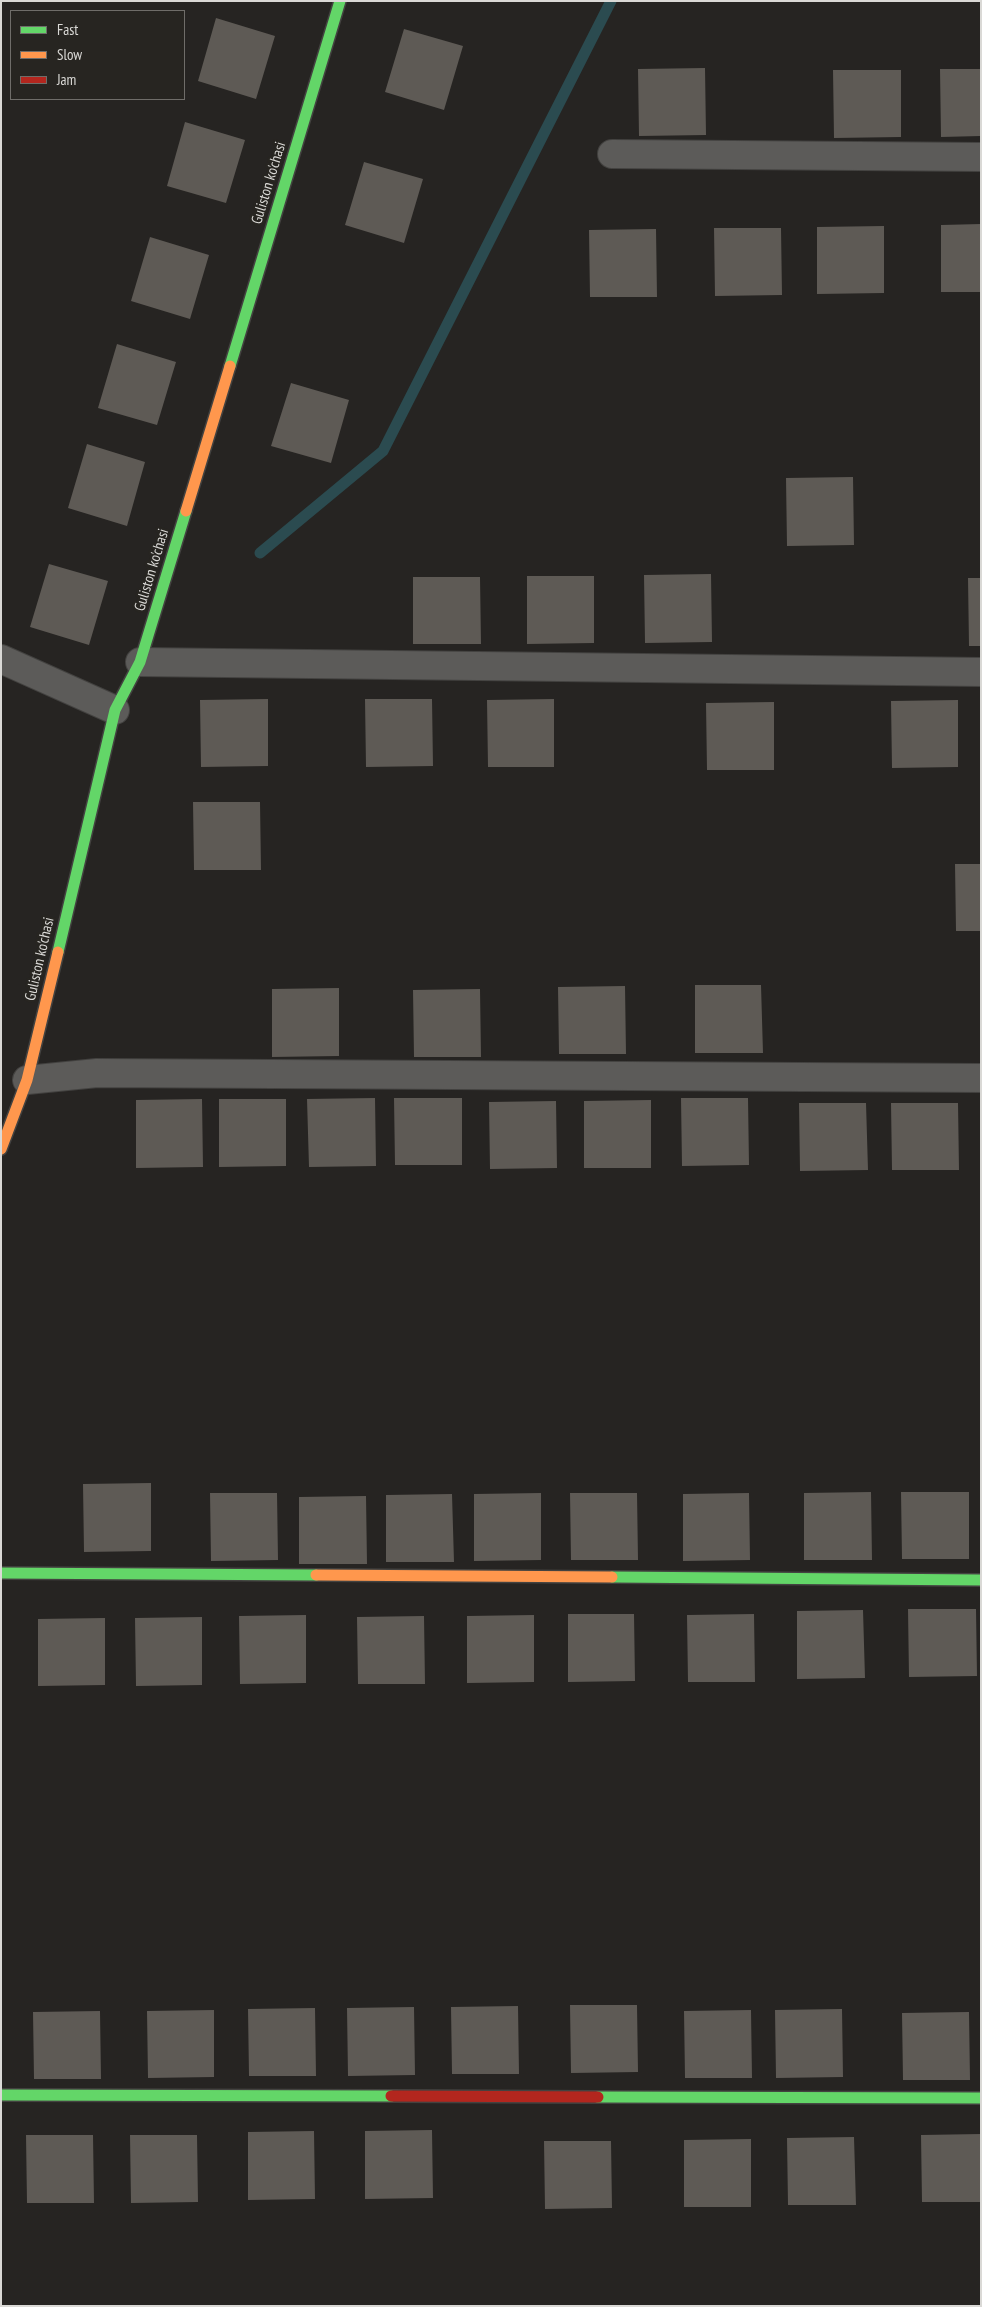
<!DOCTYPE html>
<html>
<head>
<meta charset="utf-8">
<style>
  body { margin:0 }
  #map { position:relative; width:982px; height:2307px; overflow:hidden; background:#262422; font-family:"PT Sans Narrow",sans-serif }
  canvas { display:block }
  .frame { position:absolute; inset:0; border:2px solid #dad9d6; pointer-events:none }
  .legend { position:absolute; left:10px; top:10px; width:175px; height:90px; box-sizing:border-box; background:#272521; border:1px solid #6f6d69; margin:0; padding:6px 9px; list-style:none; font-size:15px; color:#dad9d6 }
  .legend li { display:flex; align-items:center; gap:10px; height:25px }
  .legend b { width:25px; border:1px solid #6f6d69 }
</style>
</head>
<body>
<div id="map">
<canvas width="982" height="2307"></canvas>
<div class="frame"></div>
<ul class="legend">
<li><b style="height:6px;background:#63d668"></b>Fast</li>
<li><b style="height:6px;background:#ff974d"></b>Slow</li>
<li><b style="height:6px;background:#b3261e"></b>Jam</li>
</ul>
</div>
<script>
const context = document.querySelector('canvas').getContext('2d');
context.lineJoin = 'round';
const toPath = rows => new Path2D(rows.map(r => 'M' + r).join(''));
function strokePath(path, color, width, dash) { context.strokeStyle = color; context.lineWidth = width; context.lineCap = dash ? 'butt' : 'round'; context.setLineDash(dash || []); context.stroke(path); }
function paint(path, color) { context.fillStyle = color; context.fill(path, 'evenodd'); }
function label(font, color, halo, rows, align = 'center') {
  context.font = font + ' "PT Sans Narrow",sans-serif'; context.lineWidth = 5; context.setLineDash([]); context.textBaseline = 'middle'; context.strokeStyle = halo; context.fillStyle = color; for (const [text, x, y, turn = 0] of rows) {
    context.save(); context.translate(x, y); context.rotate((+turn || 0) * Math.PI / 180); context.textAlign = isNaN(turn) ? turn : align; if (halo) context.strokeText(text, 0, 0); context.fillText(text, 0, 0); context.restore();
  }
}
const stream = toPath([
  [260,553,383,451,611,1]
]);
const building = toPath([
  [216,18,275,36,256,99,198,81],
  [404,29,463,46,444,110,385,92],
  [705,68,706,135,639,136,638,69],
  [940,69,981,69,981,136,941,137],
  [833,70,901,70,901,137,834,138],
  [185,122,245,140,226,203,167,186],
  [364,162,423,179,404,243,345,225],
  [981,224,981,292,941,292,941,225],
  [884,226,884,293,817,294,817,227],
  [714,228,781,228,782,295,715,296],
  [656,229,657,297,590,297,589,230],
  [150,237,209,255,190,319,131,301],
  [117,344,176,362,157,425,98,408],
  [291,383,349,400,331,463,271,446],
  [87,444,145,462,127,526,68,508],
  [853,477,854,545,787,546,786,478],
  [49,564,108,581,89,645,30,627],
  [711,574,712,642,645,643,644,575],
  [527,576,594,576,594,643,527,644],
  [413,577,480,577,481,644,413,644],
  [968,578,981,578,981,646,969,646],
  [268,699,268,766,201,767,200,700],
  [365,699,432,699,433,766,366,767],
  [554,699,554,767,488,767,487,700],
  [958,700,958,767,892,768,891,701],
  [774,702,774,770,707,770,706,703],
  [193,802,260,802,261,870,194,870],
  [955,864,981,864,981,931,956,931],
  [695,985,761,985,763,1053,695,1053],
  [625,986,626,1054,559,1054,558,987],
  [339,988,339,1056,272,1057,272,989],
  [480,989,481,1057,414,1057,413,990],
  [375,1098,376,1166,309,1167,307,1099],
  [394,1098,462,1098,462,1165,395,1165],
  [681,1098,748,1098,749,1165,682,1166],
  [202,1099,203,1167,136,1168,136,1100],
  [219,1099,286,1099,286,1166,219,1167],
  [651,1100,651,1168,584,1168,584,1101],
  [556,1101,557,1168,490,1169,489,1102],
  [799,1103,866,1103,868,1170,800,1171],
  [891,1103,958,1103,959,1170,892,1170],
  [151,1483,151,1551,84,1552,83,1484],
  [871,1492,872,1560,804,1560,804,1493],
  [901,1492,969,1492,969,1559,902,1559],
  [210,1493,277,1493,278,1560,211,1561],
  [541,1493,541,1560,474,1561,474,1494],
  [570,1493,637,1493,638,1560,571,1560],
  [749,1493,750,1560,683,1561,683,1494],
  [452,1494,454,1562,386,1562,386,1495],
  [366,1496,367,1564,299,1564,299,1497],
  [908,1609,976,1609,977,1676,909,1677],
  [863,1610,865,1678,797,1679,797,1611],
  [568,1614,634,1614,635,1681,568,1682],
  [754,1614,755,1682,688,1682,687,1615],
  [306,1615,306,1683,240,1684,239,1616],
  [534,1615,534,1682,467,1683,467,1616],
  [424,1616,425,1684,358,1684,357,1617],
  [202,1617,202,1685,136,1686,135,1618],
  [105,1618,105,1685,38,1686,38,1619],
  [570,2005,637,2005,638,2072,571,2073],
  [518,2006,519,2074,452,2074,451,2007],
  [414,2007,415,2075,348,2076,347,2008],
  [315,2008,316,2076,249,2076,248,2009],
  [842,2009,843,2077,776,2078,775,2010],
  [214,2010,214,2077,148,2078,147,2011],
  [751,2010,752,2078,685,2078,684,2011],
  [100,2011,101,2079,34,2079,33,2012],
  [969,2012,970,2080,903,2080,902,2013],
  [432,2130,433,2198,365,2199,365,2131],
  [314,2131,315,2199,248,2200,248,2132],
  [981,2134,981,2202,922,2202,921,2135],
  [26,2135,93,2135,94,2203,27,2203],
  [130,2135,197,2135,198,2202,131,2203],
  [854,2137,856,2205,788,2205,787,2138],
  [751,2139,751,2207,684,2207,684,2140],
  [544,2141,611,2141,612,2208,545,2209]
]);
const street = toPath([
  [612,154,981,157],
  [1,659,115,710],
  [140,662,981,672],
  [27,1080,97,1073,981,1078]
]);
const fast = toPath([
  [230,366,340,1],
  [58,952,115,710,140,662,186,511],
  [1,1573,316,1575],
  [612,1577,981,1580],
  [1,2095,391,2096],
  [598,2097,981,2098]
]);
const slow = toPath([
  [186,511,230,366],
  [1,1149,27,1080,58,952],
  [316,1575,612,1577]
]);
const jam = toPath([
  [391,2096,598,2097]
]);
const streetNames = [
  ["Guliston ko'chasi",269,183,-73],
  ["Guliston ko'chasi",152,570,-73],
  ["Guliston ko'chasi",40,959,-77]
];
strokePath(stream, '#2b4b50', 11);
paint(building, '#5e5a55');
strokePath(street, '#434240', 30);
strokePath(fast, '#434240', 14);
strokePath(slow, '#434240', 14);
strokePath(jam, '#434240', 14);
strokePath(street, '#5c5b59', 28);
strokePath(fast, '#63d668', 11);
strokePath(slow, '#ff974d', 11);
strokePath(jam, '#b3261e', 11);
label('15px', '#dad9d6', '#272521', streetNames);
</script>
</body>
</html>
